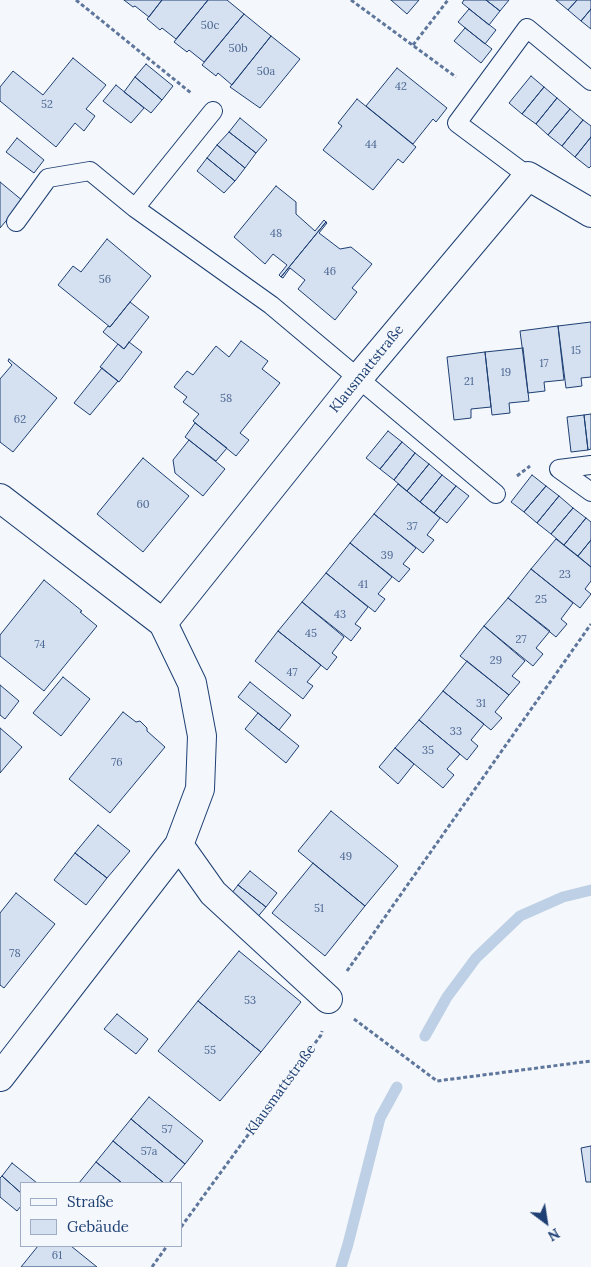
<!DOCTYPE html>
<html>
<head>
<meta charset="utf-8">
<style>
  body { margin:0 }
  #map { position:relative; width:591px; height:1267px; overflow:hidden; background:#f4f7fb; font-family:Lora,serif }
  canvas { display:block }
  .legend { position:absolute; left:20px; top:1182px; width:162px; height:65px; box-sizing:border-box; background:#f4f7fb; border:1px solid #9eadc5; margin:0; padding:6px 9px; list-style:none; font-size:15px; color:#1d3f73 }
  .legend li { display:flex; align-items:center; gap:10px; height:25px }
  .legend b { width:25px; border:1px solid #9eadc5 }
  .north { position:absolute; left:521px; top:1197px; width:50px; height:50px; -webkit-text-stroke:4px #f4f7fb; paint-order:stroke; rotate:149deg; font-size:14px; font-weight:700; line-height:20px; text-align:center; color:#1d3f73 }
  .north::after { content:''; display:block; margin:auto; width:18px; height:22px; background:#1d3f73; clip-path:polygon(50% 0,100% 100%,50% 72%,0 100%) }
</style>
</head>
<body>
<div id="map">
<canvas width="591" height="1267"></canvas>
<ul class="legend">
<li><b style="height:6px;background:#f4f7fb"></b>Straße</li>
<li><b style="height:14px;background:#d5e0f0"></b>Gebäude</li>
</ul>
<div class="north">N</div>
</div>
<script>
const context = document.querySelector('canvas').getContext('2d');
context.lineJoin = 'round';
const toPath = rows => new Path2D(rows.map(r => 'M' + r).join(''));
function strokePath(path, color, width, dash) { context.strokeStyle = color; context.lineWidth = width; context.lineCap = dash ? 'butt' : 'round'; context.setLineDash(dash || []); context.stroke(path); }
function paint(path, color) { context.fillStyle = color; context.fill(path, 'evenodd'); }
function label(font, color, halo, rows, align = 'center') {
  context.font = font + ' Lora,serif'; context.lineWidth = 4; context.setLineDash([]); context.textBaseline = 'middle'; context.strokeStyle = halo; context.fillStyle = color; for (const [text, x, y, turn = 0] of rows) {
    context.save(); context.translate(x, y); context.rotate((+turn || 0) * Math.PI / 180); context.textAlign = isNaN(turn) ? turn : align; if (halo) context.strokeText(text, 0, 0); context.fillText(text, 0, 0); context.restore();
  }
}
const stream = toPath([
  [425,1036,447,997,476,958,520,916,563,897,591,890],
  [341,1267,348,1244,380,1118,397,1087]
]);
const building = toPath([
  [124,0,162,0,149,17,135,6,133,7,124,0],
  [162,0,208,0,176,39,162,28,160,30,147,19,162,0],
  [208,0,227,0,244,14,204,62,189,50,187,52,174,42,208,0],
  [391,0,419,0,407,14,391,0],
  [464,0,486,0,500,11,489,25,462,3,464,0],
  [486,0,509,0,500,11,486,0],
  [556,0,577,0,568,10,556,0],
  [577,0,591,0,591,9,581,21,568,10,577,0],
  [469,9,496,30,485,44,458,22,469,9],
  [591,9,591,29,581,21,591,9],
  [244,14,271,36,232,85,218,73,216,76,202,65,244,14],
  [465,28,492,49,481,63,454,41,465,28],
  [271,36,300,59,260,108,230,87,271,36],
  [73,58,106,85,86,109,95,116,84,131,75,123,56,147,0,101,0,87,13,71,43,95,73,58],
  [146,64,173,86,162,100,135,77,146,64],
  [397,68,447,108,436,122,433,119,413,144,366,106,397,68],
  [531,76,544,87,522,114,509,103,531,76],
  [135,77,162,100,151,113,124,92,135,77],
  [116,85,144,108,131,123,103,101,116,85],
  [544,87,557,98,536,124,522,114,544,87],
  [557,98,570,109,548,135,536,124,557,98],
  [357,99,416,147,403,163,398,159,373,190,323,150,342,126,338,123,357,99],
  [570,109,583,120,562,146,548,135,570,109],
  [240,118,267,140,256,153,229,132,240,118],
  [583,120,591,126,591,137,575,157,562,146,583,120],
  [229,132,256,153,245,168,217,145,229,132],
  [591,137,591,166,589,168,575,157,591,137],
  [17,138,44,160,34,173,6,152,17,138],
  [217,145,245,168,235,181,207,158,217,145],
  [207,158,235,181,224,193,197,171,207,158],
  [0,182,23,201,0,228,0,182],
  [276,186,296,202,296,214,315,231,324,220,326,222,281,277,279,275,287,265,273,254,265,264,234,237,276,186],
  [326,222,327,223,319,233,340,249,351,247,372,264,352,288,357,292,335,320,298,289,305,280,290,268,283,278,281,277,326,222],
  [107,239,151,276,110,327,58,285,73,266,81,272,107,239],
  [130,302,149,317,124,349,103,332,108,326,110,327,130,302],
  [591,322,591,377,581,378,582,386,566,388,558,326,591,322],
  [558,326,564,380,544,382,545,391,528,393,520,331,558,326],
  [241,341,268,361,262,369,280,383,240,433,249,440,236,456,193,421,199,414,183,402,187,397,174,387,187,371,193,375,216,346,229,357,241,341],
  [129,342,142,352,119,382,100,367,118,344,124,349,129,342],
  [523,348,529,401,509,403,510,413,492,415,485,352,523,348],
  [485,352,491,407,471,409,471,418,454,420,447,357,485,352],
  [9,359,57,398,13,452,0,442,0,379,12,365,8,361,9,359],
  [102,368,118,381,90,415,74,403,102,368],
  [591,414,591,449,588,450,584,415,591,414],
  [584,415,588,450,571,452,567,417,584,415],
  [195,423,227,448,216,461,185,437,195,423],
  [388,431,402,442,380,469,366,458,388,431],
  [189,440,225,469,203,496,175,473,173,460,189,440],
  [402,442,415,453,394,480,380,469,402,442],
  [415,453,429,464,407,491,394,480,415,453],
  [143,458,189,496,143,552,97,514,143,458],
  [429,464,442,475,420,502,407,491,429,464],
  [442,475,456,486,434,513,420,502,442,475],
  [532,475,546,486,524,512,511,502,532,475],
  [398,484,440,518,427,535,434,540,423,553,374,514,398,484],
  [456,486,469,496,447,523,434,513,456,486],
  [546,486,559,496,537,523,524,512,546,486],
  [559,496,573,508,551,534,537,523,559,496],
  [573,508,586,518,564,545,551,534,573,508],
  [374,514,416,548,403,564,410,569,399,582,350,543,374,514],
  [586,518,591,522,591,540,578,556,564,545,586,518],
  [556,539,591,567,591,581,585,589,591,594,580,608,531,569,556,539],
  [591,540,591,567,578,556,591,540],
  [350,543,392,577,378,594,385,599,375,612,326,573,350,543],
  [531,569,573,603,561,619,567,624,556,637,508,598,531,569],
  [326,573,368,607,355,624,361,628,351,641,302,602,326,573],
  [44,580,82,611,80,612,97,626,44,691,0,656,0,635,44,580],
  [508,598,550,631,536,648,543,654,533,666,484,626,508,598],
  [302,602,344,637,332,653,337,657,327,670,278,631,302,602],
  [484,626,525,661,512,676,520,682,509,695,460,656,484,626],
  [278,631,321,665,307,682,313,686,303,699,255,661,278,631],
  [467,661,509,695,495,712,502,718,491,730,443,691,467,661],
  [63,677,90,699,61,736,33,713,63,677],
  [250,682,291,715,279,730,238,697,250,682],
  [0,685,19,701,5,719,0,715,0,685],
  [443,691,484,724,471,740,478,746,467,760,419,720,443,691],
  [123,712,136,722,140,721,147,728,147,731,165,747,110,813,69,779,123,712],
  [258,713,299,746,286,763,245,729,258,713],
  [419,720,460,754,447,769,454,775,443,788,395,748,419,720],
  [0,728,22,747,0,773,0,728],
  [395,748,414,764,398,784,379,767,395,748],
  [331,811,398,866,365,906,298,851,331,811],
  [98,825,130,851,107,878,75,853,98,825],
  [75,853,107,878,86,905,54,880,75,853],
  [313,863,365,906,325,956,272,913,313,863],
  [250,871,277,893,266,907,238,885,250,871],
  [238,885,266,907,255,920,228,898,238,885],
  [16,893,55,924,4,988,0,985,0,913,16,893],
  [239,951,301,1002,261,1052,198,1001,239,951],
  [198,1001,261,1052,220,1101,158,1051,198,1001],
  [117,1014,148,1039,136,1054,104,1029,117,1014],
  [149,1097,203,1141,185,1164,131,1119,149,1097],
  [131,1119,185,1164,169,1183,164,1183,113,1141,131,1119],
  [113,1141,164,1183,122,1183,96,1162,113,1141],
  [591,1146,591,1182,586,1182,581,1148,591,1146],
  [96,1162,122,1183,79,1183,96,1162],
  [12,1163,37,1183,21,1183,21,1193,2,1176,12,1163],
  [2,1176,21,1193,21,1206,17,1211,0,1197,0,1178,2,1176],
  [38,1246,71,1246,97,1267,21,1267,38,1246]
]);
const path = toPath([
  [76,0,191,93],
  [351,0,456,77],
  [413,45,448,0],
  [517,476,530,466],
  [347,971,591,624],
  [354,1019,437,1081,591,1061],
  [181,1227,321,1035,322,1031],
  [152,1267,167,1246]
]);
const service = toPath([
  [528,176,457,123,527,28,591,81],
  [135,208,213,111],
  [16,222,48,178,90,171,135,208,271,305,496,494],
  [591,465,559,469,591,492]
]);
const minor = toPath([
  [0,498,163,623],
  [179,845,213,893,328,999],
  [0,1077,179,845,200,789,202,736,192,683,163,623,361,375,528,176,591,213]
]);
const numberNames = [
  ["50c",210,26],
  ["50b",238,49],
  ["50a",266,72],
  ["42",401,87],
  ["52",47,105],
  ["44",371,145],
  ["48",276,234],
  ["46",330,272],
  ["56",105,280],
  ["15",576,351],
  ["17",544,364],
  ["19",506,373],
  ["21",469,382],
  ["58",226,399],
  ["62",20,420],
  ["60",143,505],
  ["37",412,527],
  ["39",387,556],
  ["23",565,575],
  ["41",363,585],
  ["25",541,600],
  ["43",340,615],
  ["45",311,634],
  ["27",521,640],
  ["74",40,645],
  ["29",496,661],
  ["47",292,673],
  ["31",481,704],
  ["33",456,732],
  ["35",428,751],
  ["76",117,763],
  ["49",346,857],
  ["51",319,909],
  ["78",15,954],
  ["53",250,1001],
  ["55",210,1051],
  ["57",167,1130],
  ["57a",149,1152],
  ["61",57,1256]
];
const streetNames = [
  ["Klausmattstraße",367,369,-51],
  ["Klausmattstraße",281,1090,-54]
];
strokePath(stream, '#bed0e5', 11);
paint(building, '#d5e0f0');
strokePath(building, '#1d3f73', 1);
strokePath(service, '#1d3f73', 20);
strokePath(minor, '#1d3f73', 30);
strokePath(path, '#5e769c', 3, [4, 2.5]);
strokePath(service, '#f4f7fb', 18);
strokePath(minor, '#f4f7fb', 28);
label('11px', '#4b6792', null, numberNames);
label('14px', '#1d3f73', '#f4f7fb', streetNames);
</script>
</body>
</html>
